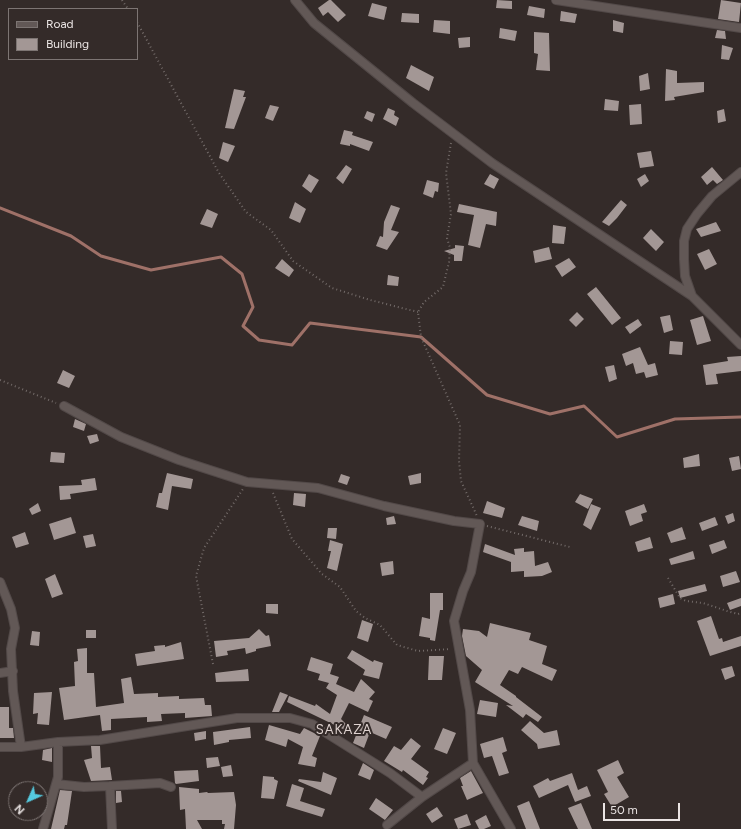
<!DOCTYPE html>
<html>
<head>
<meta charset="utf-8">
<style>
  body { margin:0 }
  #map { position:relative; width:741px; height:829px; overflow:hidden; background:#342b29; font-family:Figtree,sans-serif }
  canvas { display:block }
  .legend { position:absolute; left:8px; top:8px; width:130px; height:52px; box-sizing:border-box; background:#342b29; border:1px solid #7d7573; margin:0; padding:5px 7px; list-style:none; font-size:12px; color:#eae4e3 }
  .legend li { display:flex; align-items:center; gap:8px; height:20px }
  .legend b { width:20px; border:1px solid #7d7573 }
  .north { position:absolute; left:8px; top:781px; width:40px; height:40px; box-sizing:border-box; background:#342b29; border:1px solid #7d7573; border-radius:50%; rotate:225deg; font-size:11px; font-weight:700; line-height:16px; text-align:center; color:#eae4e3 }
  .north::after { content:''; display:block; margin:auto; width:14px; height:18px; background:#55cadf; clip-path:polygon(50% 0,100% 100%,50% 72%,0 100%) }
  .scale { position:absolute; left:603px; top:803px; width:77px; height:18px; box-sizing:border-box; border:2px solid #eae4e3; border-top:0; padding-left:5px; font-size:12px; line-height:14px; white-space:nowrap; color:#eae4e3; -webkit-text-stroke:3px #342b29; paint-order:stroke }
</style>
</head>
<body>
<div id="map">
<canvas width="741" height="829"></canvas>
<ul class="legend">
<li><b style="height:5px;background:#625856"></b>Road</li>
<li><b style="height:11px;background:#a39795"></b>Building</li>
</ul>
<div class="north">N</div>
<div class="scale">50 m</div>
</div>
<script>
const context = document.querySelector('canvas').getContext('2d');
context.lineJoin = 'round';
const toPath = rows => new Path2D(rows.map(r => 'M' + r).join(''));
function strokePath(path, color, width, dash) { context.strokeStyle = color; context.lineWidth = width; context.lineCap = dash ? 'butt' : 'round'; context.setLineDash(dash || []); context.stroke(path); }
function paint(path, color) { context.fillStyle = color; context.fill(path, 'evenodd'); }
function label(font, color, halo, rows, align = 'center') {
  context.font = font + ' Figtree,sans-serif'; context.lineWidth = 4; context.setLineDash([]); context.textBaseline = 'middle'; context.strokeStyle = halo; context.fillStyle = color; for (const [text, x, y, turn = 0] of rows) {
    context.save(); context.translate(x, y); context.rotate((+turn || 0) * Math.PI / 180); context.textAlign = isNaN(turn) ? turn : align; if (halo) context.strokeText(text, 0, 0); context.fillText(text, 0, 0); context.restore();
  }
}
const stream = toPath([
  [0,208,71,236,101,256,151,270,221,257,242,274,253,307,243,326,259,340,292,345,310,323,421,337,487,395,550,414,584,406,617,437,675,419,741,417]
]);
const building = toPath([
  [329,0,331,0,346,15,338,22,328,12,323,16,318,8],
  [497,0,512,1,512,9,496,8],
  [721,0,741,3,739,22,718,19],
  [372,3,387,7,384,20,368,16],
  [529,6,545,9,544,18,527,15],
  [561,11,577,14,575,23,560,21],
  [402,13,419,14,419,23,401,22],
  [434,20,450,21,450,34,433,32],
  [613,20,624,23,623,33,613,31],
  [500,28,517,31,515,41,499,38],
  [717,30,725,31,726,39,715,38],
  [534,32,549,33,550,71,536,70,538,54,534,53],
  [470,37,470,47,459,48,458,38],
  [722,45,733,48,729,60,721,59],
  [411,65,434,77,429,91,406,78],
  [666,69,677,71,677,83,704,82,704,92,674,97,675,100,665,101],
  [648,73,650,89,640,91,639,76],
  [234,89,245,91,243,97,246,97,234,129,225,128],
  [605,99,619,101,618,111,604,110],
  [641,104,642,124,630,125,629,105],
  [270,105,279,107,273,121,265,118],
  [388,108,395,111,394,115,399,118,396,126,383,119],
  [724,109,726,121,718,123,717,111],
  [367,111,375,114,372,122,364,118],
  [344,130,353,132,352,135,373,142,369,151,350,144,350,146,340,144],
  [223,142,235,146,228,162,219,158],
  [651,151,654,166,640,168,637,153],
  [346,165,352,169,343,184,336,178],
  [712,167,723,180,717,184,713,180,707,185,701,177],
  [309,174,319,180,311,193,302,186],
  [490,174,499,179,494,189,484,184],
  [645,174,649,181,641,187,637,179],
  [427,180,439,183,438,192,435,191,433,198,423,194],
  [621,200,627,205,617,218,609,226,602,222],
  [295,202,306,209,300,223,289,218],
  [459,204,497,212,496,226,486,224,480,248,468,245,474,215,457,212],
  [391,205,400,208,391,230,399,232,387,250,376,246,380,236,383,237,384,222],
  [207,209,218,214,212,228,200,224],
  [716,222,721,231,701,237,696,229],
  [553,225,566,227,564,244,552,243],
  [651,229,664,242,656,251,643,238],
  [455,245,464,246,462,261,454,261,454,255,444,251,455,248],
  [549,247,552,259,535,263,533,251],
  [709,249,717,264,705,270,697,254],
  [569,258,576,267,562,277,555,266],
  [282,259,294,270,289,277,275,268],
  [388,275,399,277,398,286,387,285],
  [596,287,621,318,612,325,587,294],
  [577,312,584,319,576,327,569,320],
  [670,315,673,330,664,333,660,317],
  [703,316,711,341,697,345,690,320],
  [638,319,642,325,630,334,625,327],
  [670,341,683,342,682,355,669,354],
  [640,347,648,365,655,363,658,375,646,378,644,372,636,374,633,363,626,366,622,354],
  [741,356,741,371,716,374,718,384,706,385,703,365,728,361,727,357],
  [614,365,617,379,609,382,605,367],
  [63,370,75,376,69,388,57,383],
  [75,419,86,424,84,431,73,427],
  [97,434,99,441,90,444,87,436],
  [51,452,65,453,64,463,50,462],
  [699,454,700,466,684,468,683,458],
  [739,456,741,469,732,471,729,458],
  [167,473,193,479,191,489,172,486,168,510,156,507,159,493,162,493],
  [421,473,421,483,410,485,408,476],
  [341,474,350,477,347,485,338,482],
  [95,478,97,490,70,494,71,499,60,500,59,486,82,485,81,480],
  [294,493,306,494,305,507,293,505],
  [580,494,593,499,588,509,575,502],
  [487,501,505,508,502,518,483,513],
  [38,503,41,511,32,515,29,509],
  [591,504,601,508,591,530,583,525],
  [644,504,647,512,641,514,643,521,630,526,625,511],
  [733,513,735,521,728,524,725,516],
  [394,516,396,524,387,525,386,518],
  [522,516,539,521,537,531,518,525],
  [71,517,76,533,54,540,49,524],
  [715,517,718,525,702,531,699,523],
  [682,527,686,539,671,543,667,533],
  [328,528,337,528,336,539,327,538],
  [25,532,29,544,16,548,12,537],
  [93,534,96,546,86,548,83,536],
  [650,537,653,548,638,552,635,542],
  [330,540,343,544,337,571,327,568,331,551,328,551],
  [724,540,727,548,712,554,709,545],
  [485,544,515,555,514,549,524,548,524,552,534,551,535,566,548,562,552,572,542,576,524,577,524,571,511,572,511,562,483,552],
  [693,551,695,559,671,565,669,559],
  [393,561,394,574,382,576,380,563],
  [736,571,740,582,723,587,720,576],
  [55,574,63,594,52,598,45,579],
  [705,584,707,591,680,598,678,591],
  [430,593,443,593,443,610,440,610,435,641,430,640,430,638,419,636,422,617,430,619],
  [673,594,675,604,660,608,658,598],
  [741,598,741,606,730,610,727,603],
  [266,604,278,604,278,614,266,613],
  [711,616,719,639,722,638,723,642,741,636,741,646,710,656,697,621],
  [362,620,373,624,368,642,357,638],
  [490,623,531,633,529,640,547,646,542,664,557,670,552,681,522,667,518,674,509,670,500,685,516,696,516,697,542,717,538,722,526,714,523,718,506,705,513,706,475,682,482,670,466,656,462,636,463,629,479,631,487,637],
  [259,629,266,636,269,635,271,646,256,649,256,651,246,654,245,648,227,651,228,655,216,657,214,641,249,638],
  [86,630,96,630,96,638,86,638],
  [32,631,40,632,39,646,30,645],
  [181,642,184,659,137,666,135,654,155,651,154,646,165,645,165,647],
  [87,648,87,673,94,673,96,707,124,703,121,679,131,677,134,694,158,693,158,697,179,696,179,699,204,698,205,705,211,705,212,716,185,718,185,713,161,714,162,721,147,722,147,717,111,719,111,730,102,731,100,715,64,720,59,688,75,686,74,662,78,661,77,649],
  [352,650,373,662,374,660,383,663,379,679,363,675,365,670,347,658],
  [429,656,444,656,442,680,428,680],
  [311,657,333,664,330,674,339,677,336,684,354,692,361,679,375,692,369,699,373,701,368,712,349,703,341,719,349,727,347,731,287,702,289,696,315,706,316,704,330,714,337,695,326,688,329,683,318,680,320,674,307,670],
  [732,666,735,676,725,680,721,669],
  [248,669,249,681,216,682,215,673],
  [52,692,49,725,37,724,38,713,33,714,34,693],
  [280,692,288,695,279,712,272,712],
  [480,700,498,703,496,717,477,714],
  [0,707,9,707,9,728,13,728,14,738,0,738],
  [364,715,392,727,386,739,370,732,364,748,353,743],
  [530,721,544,733,557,730,560,745,538,749,537,744,521,730],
  [269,725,300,734,304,728,320,736,312,756,317,758,315,767,298,764,303,747,288,739,286,747,265,740],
  [250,727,251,738,229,740,229,742,214,745,213,732],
  [443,728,456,733,447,754,434,749],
  [206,731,206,739,195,741,194,733],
  [503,737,507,751,502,753,509,773,499,776,492,756,484,758,480,744],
  [411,738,421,746,411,759,429,772,426,777,428,778,423,785,403,770,402,772,384,761,394,746,401,750],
  [91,746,100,746,101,768,110,767,112,780,91,781,84,760,92,758],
  [52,748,52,762,42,760,43,750],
  [218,757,220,766,207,768,206,758],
  [618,760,624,773,617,777,629,797,612,807,604,794,608,792,597,770],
  [363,763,374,770,370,780,358,775],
  [231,765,233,776,223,777,221,767],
  [198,770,199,781,176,784,175,783,174,771],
  [471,771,483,793,467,800,461,786,463,786,460,778],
  [323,772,337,778,331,795,298,781,299,779,321,782],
  [572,773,578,790,587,786,591,796,575,802,568,785,539,798,533,786,548,778,550,781],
  [263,776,274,777,274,779,278,781,274,799,261,798],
  [292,784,304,788,300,801,325,809,322,817,286,806],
  [179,787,199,789,199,793,207,792,208,793,234,792,236,805,234,829,224,829,225,824,222,824,222,820,197,820,202,829,186,829,185,809,180,810],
  [60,790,72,791,67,825,65,825,64,829,51,829],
  [116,791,121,791,122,802,116,803],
  [376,798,393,810,385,820,369,809],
  [529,801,540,829,526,829,517,806],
  [581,803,587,817,592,829,578,829,568,808],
  [437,807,443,816,432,823,426,814],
  [467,814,471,825,458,829,454,819],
  [486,815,491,826,484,829,479,829,475,821]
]);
const path = toPath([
  [122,0,128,9],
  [137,22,219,173,246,212,271,230,293,261,332,288,370,300,418,312],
  [451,143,446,173,451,214,447,238,450,248,449,262,443,287,424,302,418,312,421,337,460,425,459,461,461,481,477,516],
  [0,380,56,403],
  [273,493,292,539,322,574,340,587,356,611,365,618,380,625,397,645,418,651,450,649],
  [487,526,570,547],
  [668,578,680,598,686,601,703,603,727,611,738,614,741,613],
  [213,664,196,576,204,548,243,489]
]);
const minor = toPath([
  [295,0,314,23,413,103,492,163,692,296,741,345],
  [556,0,741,28],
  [692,296,685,276,684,259,684,241,687,229,697,214,712,196,741,172],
  [64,406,121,437,179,460,247,482,318,488,384,506,454,521,480,524,471,572,463,591,454,621,470,710,473,763,511,829],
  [0,582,11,609,15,628,11,649,13,691,21,747],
  [0,673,13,671],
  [0,747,21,747,58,742,100,740,237,718,290,718,312,724,390,773,422,797],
  [56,784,84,787,110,786,112,829],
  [110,786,160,783,171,787],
  [387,825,422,797,473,763],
  [43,829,58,777,58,742]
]);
const quarterNames = [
  ["SAKAZA",344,730]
];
strokePath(stream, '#9f7168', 3);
paint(building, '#a39795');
strokePath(minor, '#524948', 10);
strokePath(path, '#736b69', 2, [1, 3]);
strokePath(minor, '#625856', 8);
context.letterSpacing = '1px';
label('13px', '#dfd3d0', '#342b29', quarterNames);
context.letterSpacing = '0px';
</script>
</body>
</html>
